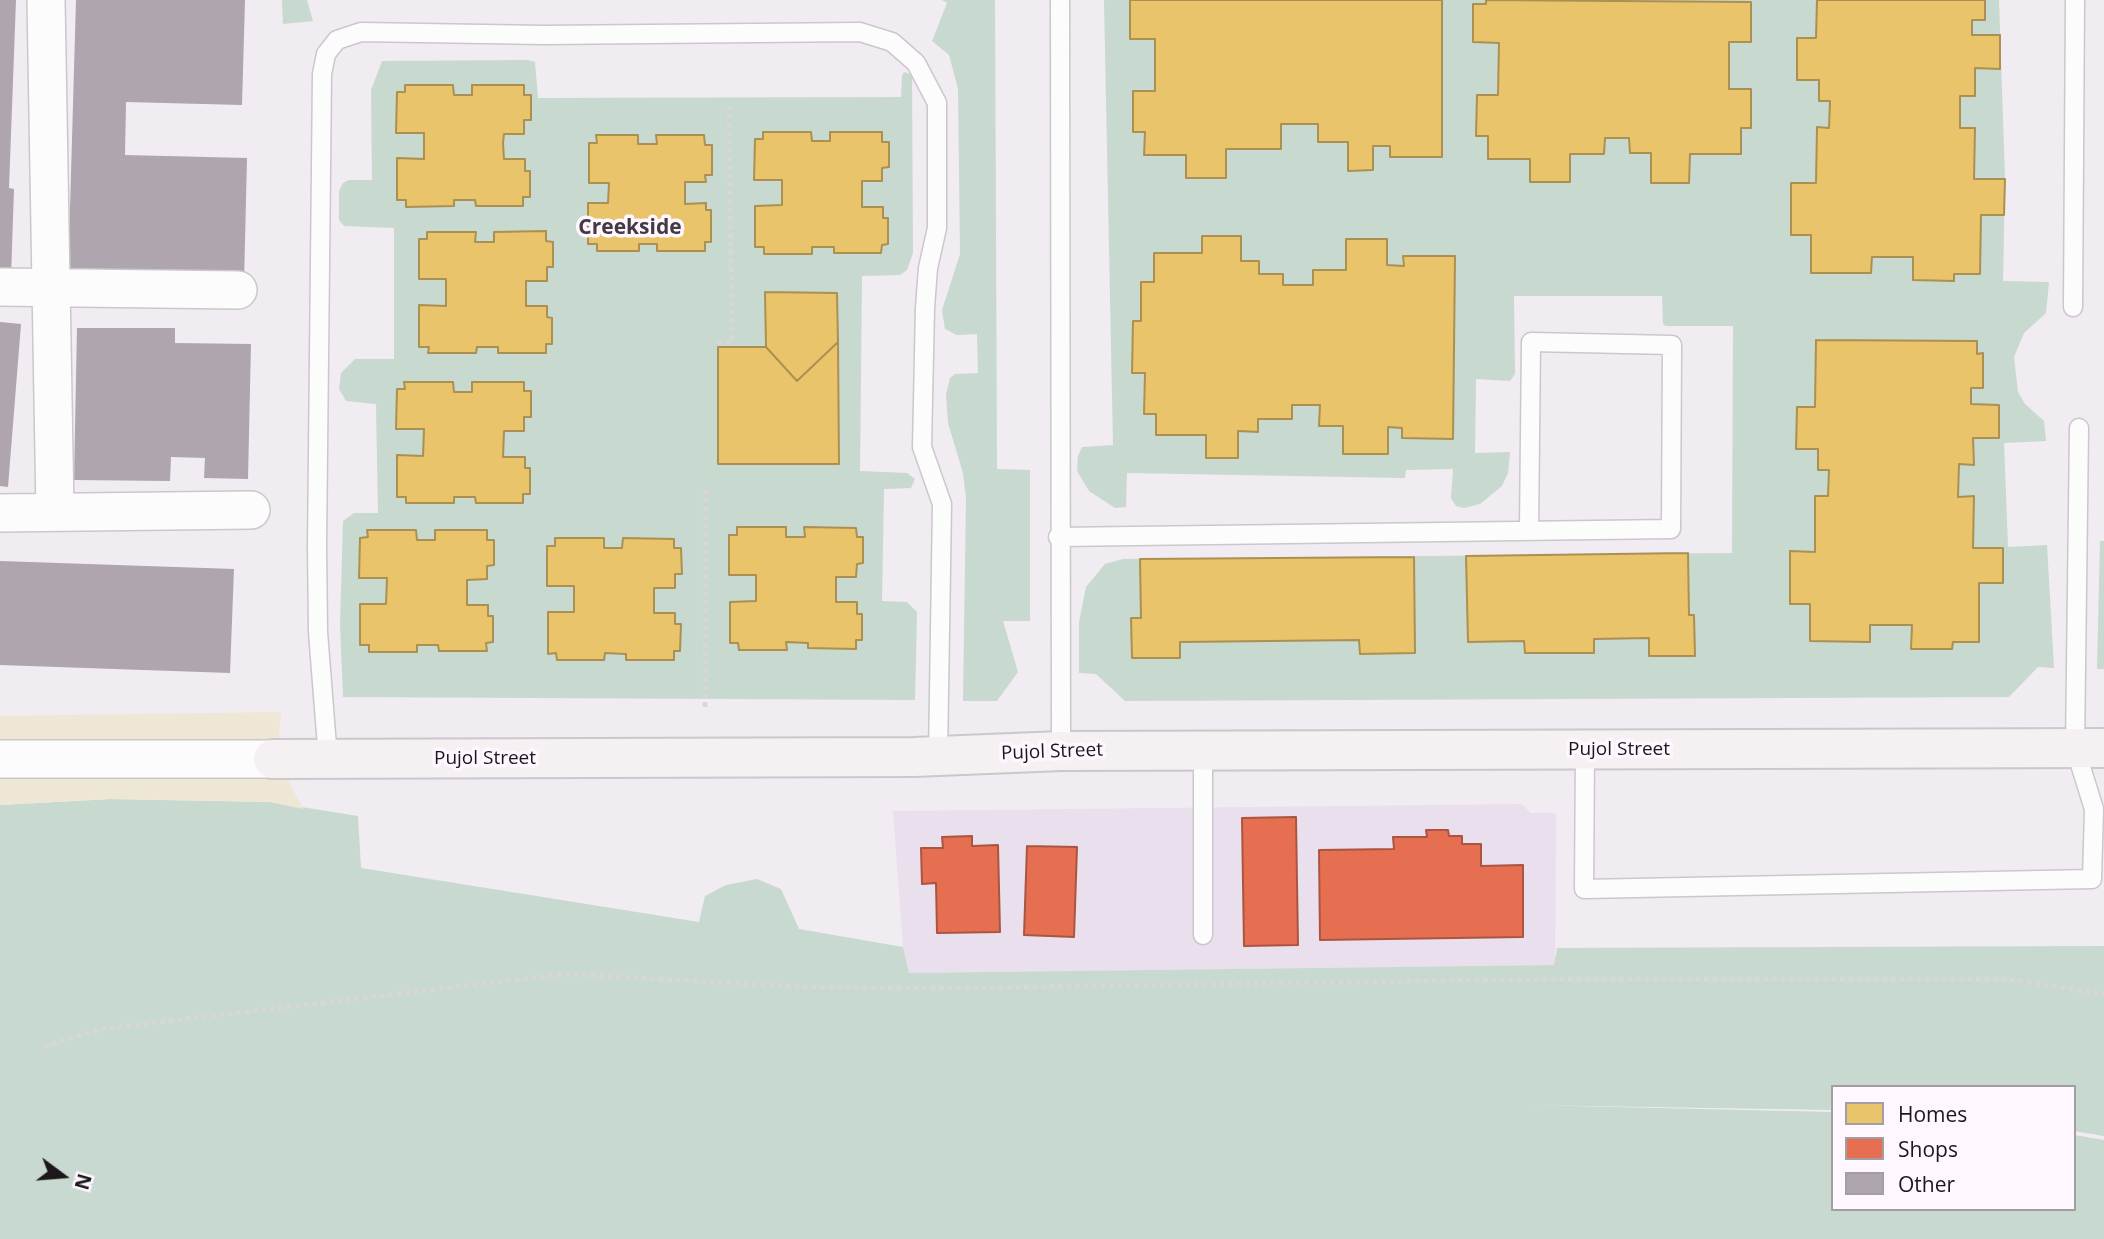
<!DOCTYPE html>
<html>
<head>
<meta charset="utf-8">
<style>
  body { margin:0 }
  #map { position:relative; width:2104px; height:1239px; overflow:hidden; background:#f1ebf2; font-family:"Open Sans",sans-serif }
  canvas { display:block }
  .legend { position:absolute; left:1831px; top:1085px; width:245px; height:126px; box-sizing:border-box; background:#fef7ff; border:2px solid #a39da4; margin:0; padding:9px 12px; list-style:none; font-size:21px; color:#1b171b }
  .legend li { display:flex; align-items:center; gap:14px; height:35px }
  .legend b { width:35px; border:2px solid #a39da4 }
  .north { position:absolute; left:28px; top:1141px; width:70px; height:70px; -webkit-text-stroke:5px #fef7ff; paint-order:stroke; rotate:106deg; font-size:19px; font-weight:700; line-height:28px; text-align:center; color:#1b171b }
  .north::after { content:''; display:block; margin:auto; width:24px; height:32px; background:#1b171b; clip-path:polygon(50% 0,100% 100%,50% 72%,0 100%) }
</style>
</head>
<body>
<div id="map">
<canvas width="2104" height="1239"></canvas>
<ul class="legend">
<li><b style="height:19px;background:#e9c46a"></b>Homes</li>
<li><b style="height:19px;background:#e76f51"></b>Shops</li>
<li><b style="height:19px;background:#aea5ae"></b>Other</li>
</ul>
<div class="north">N</div>
</div>
<script>
const context = document.querySelector('canvas').getContext('2d');
context.lineJoin = 'round';
function paint(path, color) { context.fillStyle = color; context.fill(path, 'evenodd'); }
const toPath = rows => new Path2D(rows.map(r => 'M' + r).join(''));
function strokePath(path, color, width, dash) { context.strokeStyle = color; context.lineWidth = width; context.lineCap = dash ? 'butt' : 'round'; context.setLineDash(dash || []); context.stroke(path); }
function label(font, color, halo, rows, align = 'center') {
  context.font = font + ' "Open Sans",sans-serif'; context.lineWidth = 7; context.setLineDash([]); context.textBaseline = 'middle'; context.strokeStyle = halo; context.fillStyle = color; for (const [text, x, y, turn = 0] of rows) {
    context.save(); context.translate(x, y); context.rotate((+turn || 0) * Math.PI / 180); context.textAlign = isNaN(turn) ? turn : align; if (halo) context.strokeText(text, 0, 0); context.fillText(text, 0, 0); context.restore();
  }
}
const commercial = toPath([
  [1521,804,1531,813,1556,813,1555,965,909,973,903,947,893,811]
]);
const green = toPath([
  [282,0,307,0,313,21,283,24],
  [942,0,995,0,997,469,1030,470,1030,621,1003,621,1018,672,997,701,963,701,966,498,963,473,948,423,946,395,950,378,955,374,978,373,977,334,957,335,945,329,942,310,960,254,958,89,949,55,932,41,947,3],
  [1104,0,1999,0,2005,179,2003,281,2049,282,2046,313,2024,333,2014,357,2018,392,2025,404,2044,421,2046,441,2004,443,2008,547,2047,545,2054,668,2038,667,2009,697,1125,701,1096,674,1079,673,1079,622,1086,587,1105,564,1123,559,1732,553,1733,326,1666,326,1663,324,1662,296,1514,296,1515,374,1510,381,1476,379,1475,453,1510,452,1508,473,1502,486,1480,504,1464,508,1456,506,1451,498,1453,469,1406,470,1405,478,1127,473,1126,507,1115,508,1089,491,1077,471,1078,456,1082,447,1113,445],
  [527,60,535,62,538,98,901,97,902,76,904,72,912,75,913,253,907,270,900,275,862,276,860,471,907,473,915,479,911,488,884,489,882,601,907,602,917,612,915,700,343,697,340,625,343,521,354,513,378,513,376,404,346,401,339,389,341,373,355,359,394,359,394,228,344,226,339,220,339,191,343,183,349,180,372,180,371,90,382,61],
  [2100,541,2104,541,2104,669,2097,669],
  [111,799,270,802,358,816,361,868,699,922,705,896,726,885,757,879,781,889,799,929,903,947,909,973,1554,965,1557,948,2104,946,2104,1136,2074,1131,2074,1087,1833,1087,1833,1110,1527,1105,1833,1112,1833,1209,2074,1209,2074,1135,2104,1140,2104,1239,0,1239,0,805]
]);
const sand = toPath([
  [281,712,277,759,303,809,270,802,111,799,0,805,0,716]
]);
const homes = toPath([
  [1130,0,1442,0,1442,157,1390,157,1390,146,1373,146,1373,170,1348,171,1348,142,1318,142,1318,124,1281,124,1281,149,1226,149,1226,178,1186,178,1186,155,1144,155,1145,132,1133,132,1133,91,1155,91,1155,39,1130,39,1130,0],
  [1486,0,1751,2,1751,42,1729,42,1729,89,1751,89,1751,128,1741,128,1741,154,1690,154,1689,183,1651,183,1651,153,1630,153,1629,138,1605,138,1604,154,1570,154,1570,182,1530,182,1530,159,1488,159,1488,136,1476,136,1477,95,1498,95,1499,43,1473,42,1473,4,1486,4,1486,0],
  [1817,0,1985,0,1985,20,1972,20,1972,35,2000,35,2000,69,1975,68,1975,96,1960,96,1960,128,1975,128,1974,179,2005,179,2004,215,1981,215,1980,274,1954,274,1954,281,1913,280,1913,257,1872,257,1871,273,1811,273,1811,235,1791,235,1791,183,1816,183,1817,127,1829,128,1830,101,1819,101,1819,80,1797,80,1797,38,1816,38,1817,0],
  [405,85,453,85,454,95,472,95,472,85,524,85,524,95,531,95,531,120,524,120,524,134,504,134,503,143,504,159,525,159,525,171,530,171,530,197,523,197,523,206,476,206,475,200,454,200,454,206,406,207,406,200,397,200,397,158,424,159,424,133,396,133,397,92,405,92,405,85],
  [763,132,811,132,812,141,830,141,830,132,882,132,882,142,889,142,889,167,882,168,882,181,862,181,862,207,883,207,883,218,888,218,888,244,882,245,881,253,834,253,834,247,812,247,812,254,764,254,764,247,755,247,755,206,782,205,782,180,754,180,755,139,763,139,763,132],
  [596,135,638,135,638,144,657,144,656,135,704,135,705,145,712,145,712,175,705,175,706,182,685,182,685,204,706,203,706,210,711,210,711,242,705,242,705,251,657,251,657,244,639,244,639,251,597,251,597,244,588,244,588,203,608,203,609,183,589,183,589,143,597,143,596,135],
  [546,231,546,241,553,242,553,267,547,267,547,281,526,281,526,306,547,306,547,317,552,318,552,344,546,344,546,353,498,353,498,347,477,347,476,353,428,353,429,347,419,347,419,305,446,306,446,279,419,279,419,239,427,239,427,232,476,232,475,242,494,242,494,232,546,231],
  [1202,236,1241,236,1241,261,1259,261,1259,274,1283,274,1283,285,1313,285,1313,270,1346,270,1346,239,1387,239,1387,265,1404,266,1403,256,1455,256,1453,439,1402,438,1402,428,1388,427,1388,454,1343,454,1343,426,1319,426,1320,405,1292,405,1292,419,1258,419,1258,432,1238,431,1238,458,1206,458,1206,435,1156,435,1156,414,1144,414,1145,373,1132,373,1133,321,1141,321,1141,282,1154,282,1154,253,1202,253,1202,236],
  [765,292,837,293,838,342,797,381,766,347,765,292],
  [1816,340,1977,341,1977,354,1983,353,1983,388,1971,388,1971,404,1999,405,1999,438,1973,438,1974,465,1959,464,1958,497,1974,496,1973,548,2003,548,2003,583,1979,583,1979,642,1953,642,1952,649,1911,649,1912,625,1870,625,1870,642,1810,641,1810,604,1790,604,1790,551,1815,552,1815,496,1828,496,1829,470,1818,470,1818,449,1796,449,1797,407,1815,407,1816,340],
  [838,342,839,464,718,464,718,347,766,347,797,381,838,342],
  [404,382,453,382,454,392,472,392,472,382,524,382,524,391,531,391,531,417,524,417,524,431,504,431,503,457,525,457,525,468,530,468,530,494,523,494,523,503,476,503,475,497,454,497,454,503,406,503,406,497,397,497,397,455,423,456,424,429,396,429,397,389,405,389,404,382],
  [737,527,786,527,786,537,805,537,804,527,856,528,857,537,863,537,863,563,857,564,856,577,836,577,836,602,857,602,857,614,862,614,862,640,856,640,856,649,808,648,808,643,786,642,787,650,739,650,738,643,730,643,730,602,756,601,756,575,729,575,729,535,737,535,737,527],
  [367,530,416,530,417,540,435,540,435,530,487,530,487,540,494,540,494,565,487,566,487,579,467,580,467,605,488,605,488,616,493,616,493,642,486,643,487,651,439,651,438,645,417,645,417,652,369,652,369,645,360,645,360,604,386,604,387,578,359,578,360,538,368,537,367,530],
  [555,538,604,538,604,548,622,548,623,538,674,539,674,548,681,548,682,574,675,574,675,588,654,588,654,613,675,613,675,624,681,624,680,651,674,651,674,660,626,660,626,654,605,653,604,660,557,660,556,653,548,654,548,612,574,612,574,586,547,586,547,546,555,546,555,538],
  [1688,553,1689,615,1694,615,1695,656,1649,656,1649,638,1594,639,1594,653,1525,653,1524,641,1468,642,1466,556,1688,553],
  [1414,557,1415,653,1360,654,1359,640,1180,642,1180,658,1132,658,1131,618,1141,618,1140,559,1414,557]
]);
const shops = toPath([
  [1296,817,1298,945,1244,946,1242,818,1296,817],
  [1426,830,1448,830,1449,836,1462,836,1462,844,1481,844,1481,866,1523,865,1523,937,1320,940,1319,850,1394,849,1393,837,1427,837,1426,830],
  [972,836,972,846,998,845,1000,932,937,933,936,883,922,884,921,848,943,848,942,837,972,836],
  [1027,846,1077,847,1074,937,1024,935,1027,846]
]);
const building = toPath([
  [0,0,16,0,9,188,14,189,11,277,0,277],
  [76,0,245,0,242,105,126,102,125,155,247,158,244,283,68,279],
  [0,322,21,324,8,487,0,486],
  [77,328,175,328,175,343,251,344,248,479,204,478,205,458,171,457,170,481,74,480],
  [0,561,234,569,230,673,0,665]
]);
const path = toPath([
  [717,342,732,342,729,106],
  [705,707,706,488],
  [44,1046,101,1029,565,974,804,987,963,988,1557,979,2006,979,2104,994]
]);
const lane = toPath([
  [1060,0,1061,751],
  [2073,307,2075,0],
  [1058,537,1671,529,1672,345,1531,342,1529,530],
  [1585,750,1584,889,2092,879,2094,809,2075,748,2079,428],
  [328,759,318,632,317,546,322,74,326,54,337,40,361,32,544,35,860,32,892,42,916,63,937,103,937,228,928,268,925,308,922,447,942,504,938,756],
  [1203,935,1203,751]
]);
const street = toPath([
  [46,0,55,512],
  [0,287,238,290],
  [0,513,251,510],
  [0,759,273,759]
]);
const secondary = toPath([
  [273,759,914,757,1061,751,2104,748]
]);
const streetNames = [
  ["Pujol Street",1619,750],
  ["Pujol Street",1052,752,-2],
  ["Pujol Street",485,759]
];
const neighbourhoodNames = [
  ["Creekside",630,228]
];
paint(commercial, '#eadfed');
paint(green, '#c8d9cf');
paint(sand, '#efe7d5');
paint(homes, '#e9c46a');
strokePath(homes, '#ab9052', 2);
paint(shops, '#e76f51');
strokePath(shops, '#aa5541', 2);
paint(building, '#aea5ae');
strokePath(lane, '#cbc7cc', 21);
strokePath(street, '#cbc7cc', 40);
strokePath(secondary, '#cbc7cc', 42);
strokePath(path, '#d8d6d8', 4.5, [5, 3.5]);
strokePath(lane, '#fdfcfd', 18);
strokePath(street, '#fdfcfd', 37);
strokePath(secondary, '#f5f1f3', 38);
label('19px', '#1b171b', '#fef7ff', streetNames);
label('bold 21px', '#423943', '#fef7ff', neighbourhoodNames);
</script>
</body>
</html>
